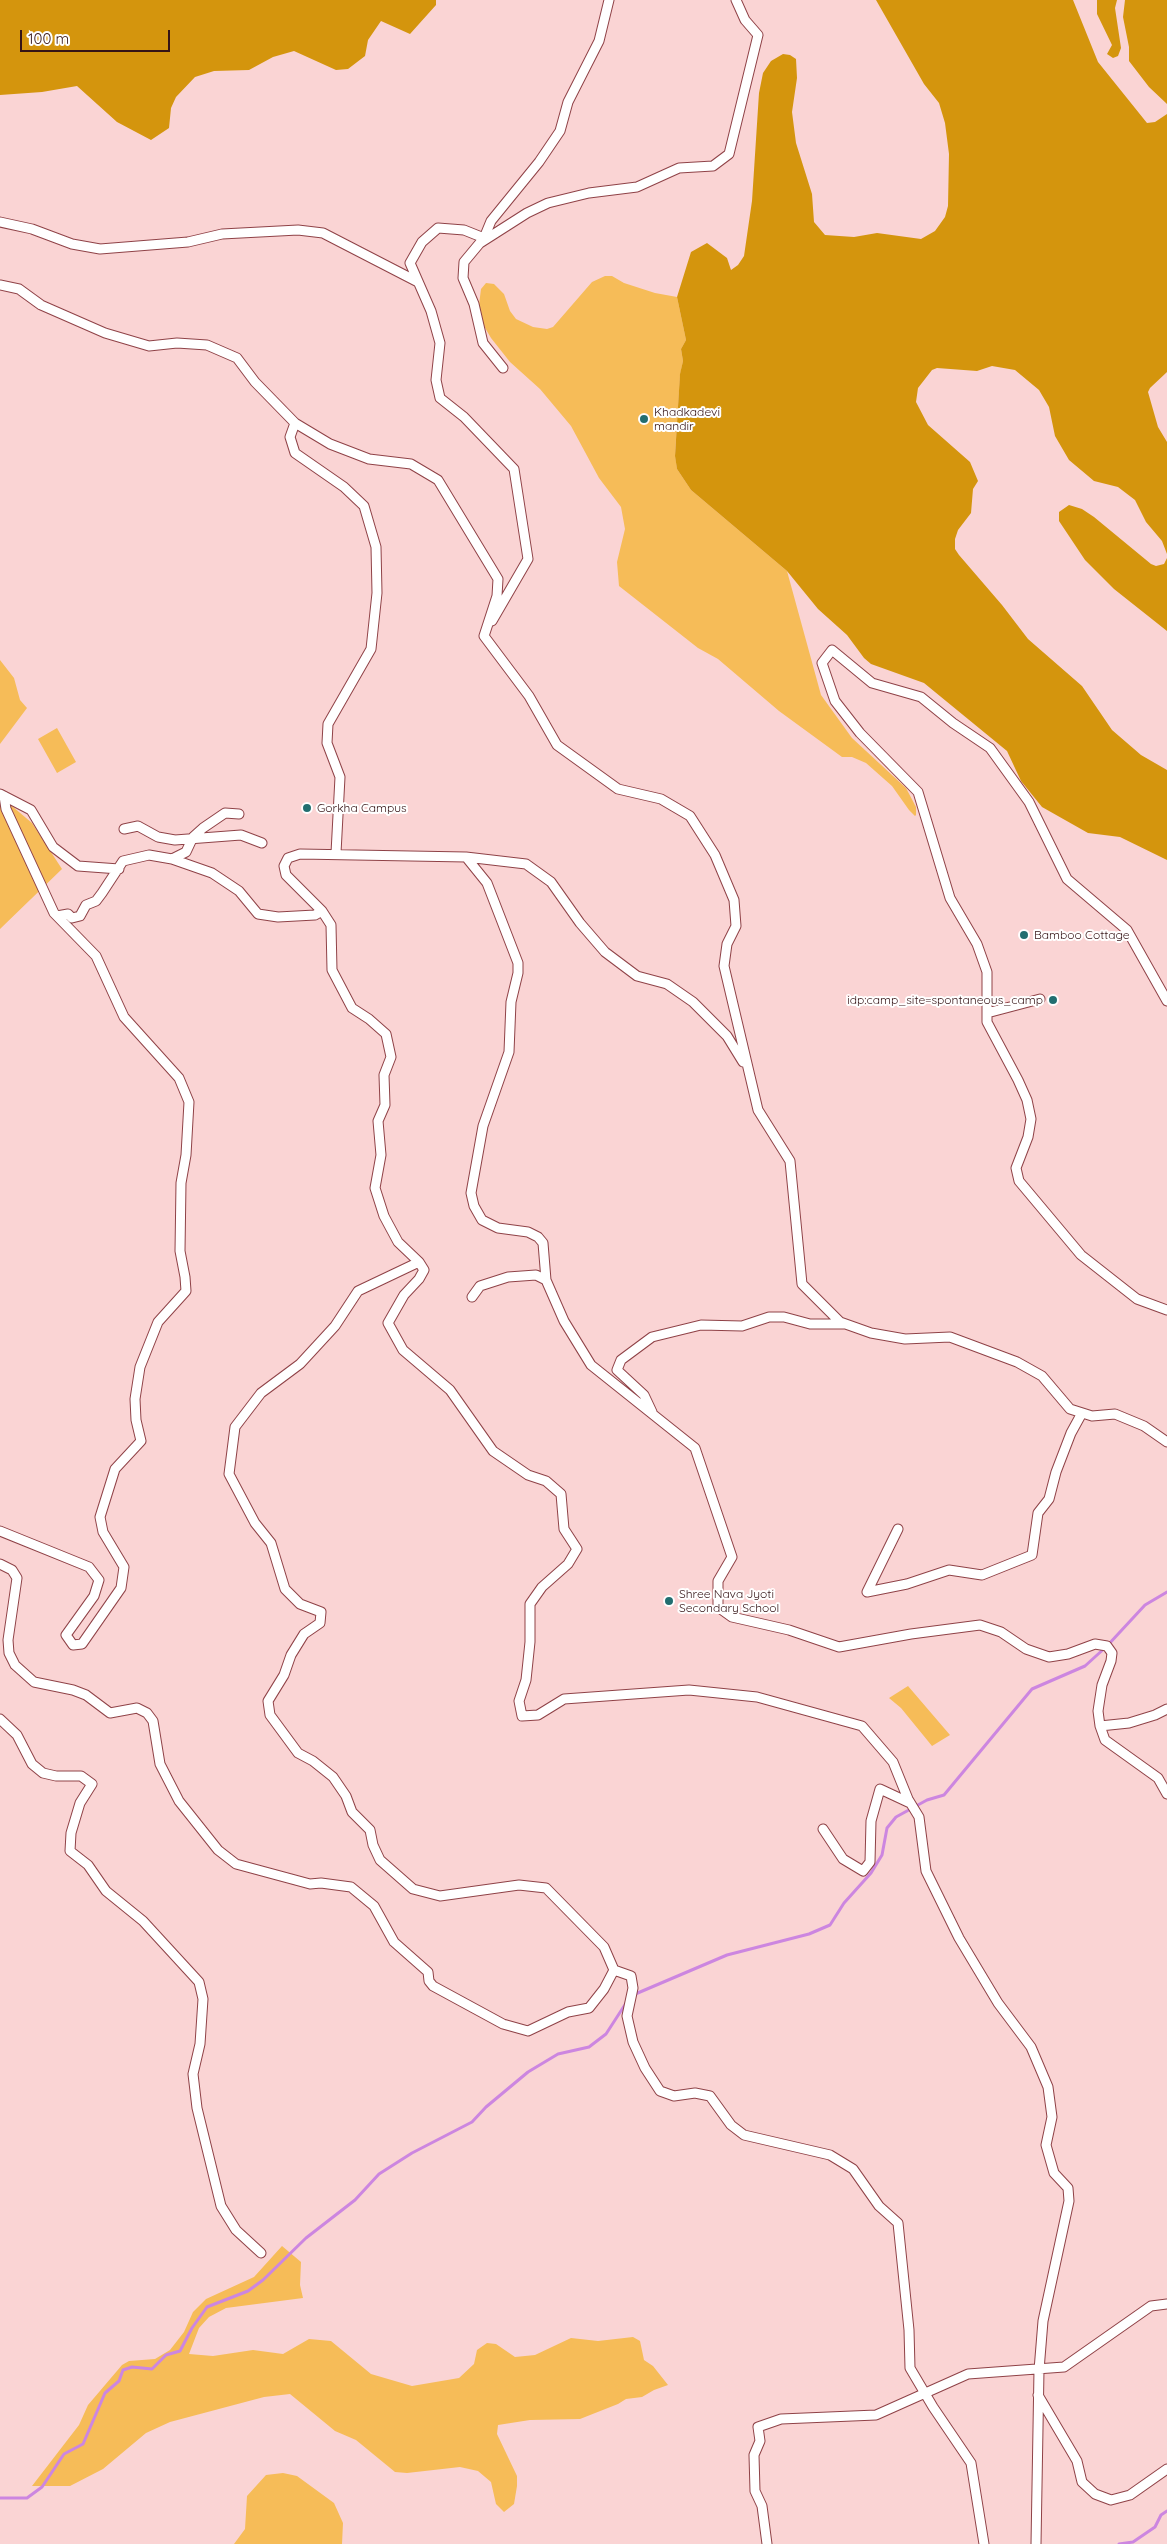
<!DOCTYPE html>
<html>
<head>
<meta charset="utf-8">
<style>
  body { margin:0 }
  #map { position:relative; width:1167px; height:2544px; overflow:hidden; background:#fad4d4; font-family:Quicksand,sans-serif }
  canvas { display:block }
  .scale { position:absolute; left:20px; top:30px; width:150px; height:22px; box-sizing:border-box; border:2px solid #351416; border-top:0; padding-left:6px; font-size:15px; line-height:18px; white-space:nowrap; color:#351416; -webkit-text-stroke:4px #fff; paint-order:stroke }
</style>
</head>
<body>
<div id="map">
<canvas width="1167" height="2544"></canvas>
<div class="scale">100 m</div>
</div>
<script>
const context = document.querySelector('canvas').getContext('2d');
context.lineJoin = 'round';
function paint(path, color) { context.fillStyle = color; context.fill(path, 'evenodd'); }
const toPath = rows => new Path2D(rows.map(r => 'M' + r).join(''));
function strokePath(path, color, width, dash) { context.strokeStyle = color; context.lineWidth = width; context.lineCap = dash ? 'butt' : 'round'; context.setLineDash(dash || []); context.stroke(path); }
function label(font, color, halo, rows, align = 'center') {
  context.font = font + ' Quicksand,sans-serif'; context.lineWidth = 4; context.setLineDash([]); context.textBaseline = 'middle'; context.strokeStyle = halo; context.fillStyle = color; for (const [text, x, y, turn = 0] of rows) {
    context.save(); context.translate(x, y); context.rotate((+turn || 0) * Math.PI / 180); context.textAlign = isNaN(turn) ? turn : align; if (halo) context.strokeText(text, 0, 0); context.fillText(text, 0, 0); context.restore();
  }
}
const green = toPath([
  [605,276,612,276,624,283,655,293,677,297,686,340,681,349,683,361,680,375,675,455,677,469,691,490,787,571,821,695,852,738,906,788,916,807,916,815,915,816,909,810,892,786,866,763,852,757,842,757,779,711,718,659,698,648,619,586,617,562,625,529,621,507,599,478,571,426,540,389,510,362,491,338,484,326,479,305,481,289,486,283,494,284,504,294,510,311,516,319,533,327,547,329,553,327,592,282],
  [0,660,14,678,20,700,27,708,0,744],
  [57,728,76,762,57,773,38,739],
  [0,796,32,823,62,869,0,929],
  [908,1686,950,1735,932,1746,901,1708,889,1698],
  [282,2246,301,2262,300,2285,303,2298,226,2308,209,2317,199,2328,189,2354,213,2356,253,2350,283,2354,309,2339,331,2341,371,2374,412,2386,459,2378,474,2364,477,2350,487,2343,496,2344,515,2357,535,2355,571,2338,598,2341,633,2337,640,2341,644,2360,653,2366,668,2385,654,2390,642,2397,626,2399,618,2404,580,2419,530,2420,498,2425,497,2434,517,2476,517,2486,514,2504,504,2512,496,2504,491,2482,478,2471,460,2467,407,2473,395,2472,356,2440,335,2431,290,2394,264,2397,170,2422,146,2433,103,2469,70,2486,32,2486,79,2425,88,2405,122,2365,129,2361,155,2359,170,2350,184,2332,193,2312,206,2299,254,2277],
  [283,2473,297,2476,334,2503,343,2523,342,2544,234,2544,245,2529,247,2496,266,2475]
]);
const forest = toPath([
  [0,0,436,0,436,5,410,34,381,21,368,40,365,56,348,69,336,70,294,51,273,57,249,70,214,71,195,77,176,97,171,108,169,128,151,140,117,122,77,86,42,92,0,95],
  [876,0,1073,0,1098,62,1147,123,1155,122,1167,114,1167,372,1150,388,1148,392,1158,427,1167,442,1167,554,1162,541,1146,522,1135,500,1118,487,1094,481,1069,460,1055,436,1049,407,1039,390,1015,370,992,366,977,371,937,368,932,370,918,388,916,402,928,425,970,462,978,481,973,489,971,513,958,530,955,539,955,549,959,555,1002,605,1028,639,1082,686,1112,730,1141,755,1167,770,1167,860,1120,837,1088,833,1042,807,1021,781,1007,751,924,683,871,664,864,658,847,635,818,609,787,571,691,490,677,469,675,456,680,374,683,361,681,349,686,340,677,297,691,252,707,243,727,258,731,270,738,265,744,256,752,201,759,93,763,73,771,61,783,54,790,55,796,59,797,78,792,112,796,143,812,194,814,222,825,235,854,237,877,233,921,239,935,231,945,217,948,206,949,154,945,123,939,103,924,84],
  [1097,0,1117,0,1115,8,1121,48,1118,56,1113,58,1107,54,1112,45,1097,14],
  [1125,0,1167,0,1167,104,1149,87,1129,61,1129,47,1123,17],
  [1069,505,1082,509,1094,517,1151,564,1156,566,1164,564,1167,558,1167,631,1114,589,1085,560,1059,521,1059,512]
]);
const stream = toPath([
  [633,1995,727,1955,809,1934,830,1925,844,1903,871,1873,882,1855,887,1828,896,1817,927,1800,944,1795,1032,1689,1085,1666,1107,1646,1145,1605,1167,1592],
  [0,2498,27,2498,42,2487,64,2454,83,2444,105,2393,119,2381,123,2370,132,2367,152,2369,166,2355,180,2351,192,2328,207,2307,248,2291,263,2280,306,2238,355,2200,379,2174,412,2153,472,2122,486,2107,528,2072,558,2054,589,2047,606,2034,628,2000],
  [1119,2544,1133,2542,1155,2527,1161,2515,1167,2511]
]);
const street = toPath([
  [0,222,32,229,72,244,100,249,188,242,222,234,298,230,323,233,418,282],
  [484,238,464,230,438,228,422,242,410,263,431,311,440,343,436,380,440,398,464,417,514,469,528,559,492,621],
  [480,243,527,213,548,203,589,193,637,187,679,168,713,166,729,154,758,35,745,20,736,0],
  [0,285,19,289,41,305,105,333,149,346,177,343,207,345,237,358,255,382,295,423],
  [503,368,483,343,474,304,463,278,464,262,484,238,491,221,539,162,560,131,568,102,599,41,609,0],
  [0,794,31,810,53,847,78,866,119,869],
  [124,829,138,826,158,837,175,840,241,835,262,843],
  [336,853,340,777,327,743,328,724,371,649,377,593,376,547,364,506,344,487,295,453,290,437,295,423,330,444,369,459,411,464,438,480,498,579,497,596,484,636,529,696,557,745,618,789,661,799,690,816,715,855,734,900,736,926,727,944,724,966,758,1110,790,1161,802,1284,840,1322,871,1333,905,1339,950,1337,1017,1362,1042,1376,1070,1409,1092,1416,1115,1414,1144,1426,1167,1442],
  [466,857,526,864,551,882,580,923,605,952,637,976,667,984,693,1002,727,1036,743,1062],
  [172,859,212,873,239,891,258,914,278,917,315,915,322,911,286,875,284,866,288,858,300,854,466,857,487,883,518,963,518,973,511,1002,509,1052,483,1126,471,1193,474,1206,482,1220,498,1228,528,1232,538,1237,543,1243,546,1280,564,1321,591,1365,695,1448,732,1557,718,1581,718,1607,732,1617,789,1630,839,1647,911,1634,980,1625,1001,1632,1026,1649,1049,1657,1068,1654,1095,1644,1107,1646,1112,1653,1111,1661,1102,1685,1098,1711,1100,1726,1105,1740,1158,1778,1167,1794],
  [322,911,331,925,332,970,352,1008,369,1019,386,1034,391,1057,384,1075,385,1105,378,1121,381,1155,375,1188,384,1216,398,1242,419,1262,424,1270,419,1279,404,1295,388,1323,403,1350,450,1390,493,1451,528,1475,546,1481,561,1494,564,1529,577,1549,568,1564,542,1587,530,1604,530,1642,526,1680,519,1701,522,1716,538,1715,564,1699,689,1690,757,1697,862,1726,893,1762,908,1799,919,1817,926,1871,959,1938,998,2003,1031,2047,1048,2087,1052,2117,1046,2145,1054,2173,1068,2188,1069,2201,1043,2321,1039,2370,1036,2544],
  [57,916,68,914,72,918,80,916,86,905,96,901,102,893,123,861,149,855,172,859,186,852,193,837,203,828,225,813,239,814],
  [1167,1001,1127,930,1067,879,1029,802,990,748,953,723,921,697,872,683,832,650,822,663,835,701,860,733,918,792,950,898,977,944,987,972,987,1022,1018,1080,1027,1100,1031,1119,1028,1137,1016,1168,1019,1181,1081,1255,1137,1299,1167,1310],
  [987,1013,1040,999],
  [472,1297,480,1286,508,1277,536,1275,546,1280],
  [652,1412,644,1395,617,1370,621,1360,652,1337,701,1325,742,1326,769,1317,784,1317,810,1324,845,1324],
  [898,1529,867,1592,907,1584,949,1570,982,1575,1032,1555,1038,1513,1049,1499,1056,1472,1071,1433,1082,1413],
  [0,1531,89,1567,99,1580,94,1596,66,1635,73,1645,82,1644,121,1588,124,1567,103,1532,100,1517,115,1469,141,1441,136,1420,135,1399,140,1367,158,1322,186,1291,185,1277,180,1251,181,1183,186,1155,189,1102,179,1078,124,1017,96,956,54,913,6,809,4,796],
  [0,1564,12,1570,17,1578,8,1640,9,1653,15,1665,34,1682,73,1690,86,1695,110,1713,137,1708,147,1713,153,1721,160,1764,179,1801,218,1850,236,1864,310,1884,321,1883,351,1887,374,1906,394,1942,428,1972,429,1981,433,1986,503,2024,528,2031,568,2012,589,2008,604,1989,614,1970,604,1947,546,1888,519,1885,440,1896,413,1889,380,1860,373,1845,370,1830,352,1812,346,1796,333,1777,313,1761,298,1753,270,1715,268,1701,284,1675,291,1655,304,1634,320,1623,321,1612,300,1604,285,1589,271,1543,255,1523,229,1474,235,1427,261,1393,300,1364,335,1326,358,1291,419,1262],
  [0,1719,17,1735,32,1764,43,1773,56,1776,81,1776,92,1784,80,1803,71,1833,70,1851,88,1865,106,1891,143,1921,199,1982,203,1999,200,2044,193,2074,197,2108,221,2206,236,2230,261,2253],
  [1100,1726,1129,1723,1155,1715,1167,1709],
  [823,1829,843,1859,863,1871,870,1862,871,1821,880,1789,910,1803],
  [614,1970,631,1976,633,1988,627,2016,633,2042,645,2068,660,2091,674,2096,695,2093,710,2096,731,2125,744,2135,830,2155,853,2169,879,2206,898,2223,909,2330,910,2368,933,2407,971,2463,984,2544],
  [1038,2395,1077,2461,1082,2482,1095,2494,1111,2500,1130,2495,1167,2469],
  [767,2544,762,2506,755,2491,754,2455,760,2441,758,2427,781,2419,876,2415,968,2374,1064,2367,1151,2306,1167,2304]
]);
const markers = [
  [644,419,5,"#226e70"],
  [307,808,5,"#226e70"],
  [1024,935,5,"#226e70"],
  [1053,1000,5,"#226e70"],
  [669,1601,5,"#226e70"]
];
const poiNames = [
  ["Khadkadevi",654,412],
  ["mandir",654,426],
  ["Gorkha Campus",317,808],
  ["Bamboo Cottage",1034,935],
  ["idp:camp_site=spontaneous_camp",1043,1000,"right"],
  ["Shree Nava Jyoti",679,1594],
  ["Secondary School",679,1608]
];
paint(green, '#f6bc58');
paint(forest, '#d4950d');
strokePath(stream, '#cc86e0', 3);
strokePath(street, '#8f4247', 11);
strokePath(street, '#fff', 9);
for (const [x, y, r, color] of markers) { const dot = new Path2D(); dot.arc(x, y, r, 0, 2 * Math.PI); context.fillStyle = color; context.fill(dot); strokePath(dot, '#fff', 2); }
label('12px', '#351416', '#fff', poiNames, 'left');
</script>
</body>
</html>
